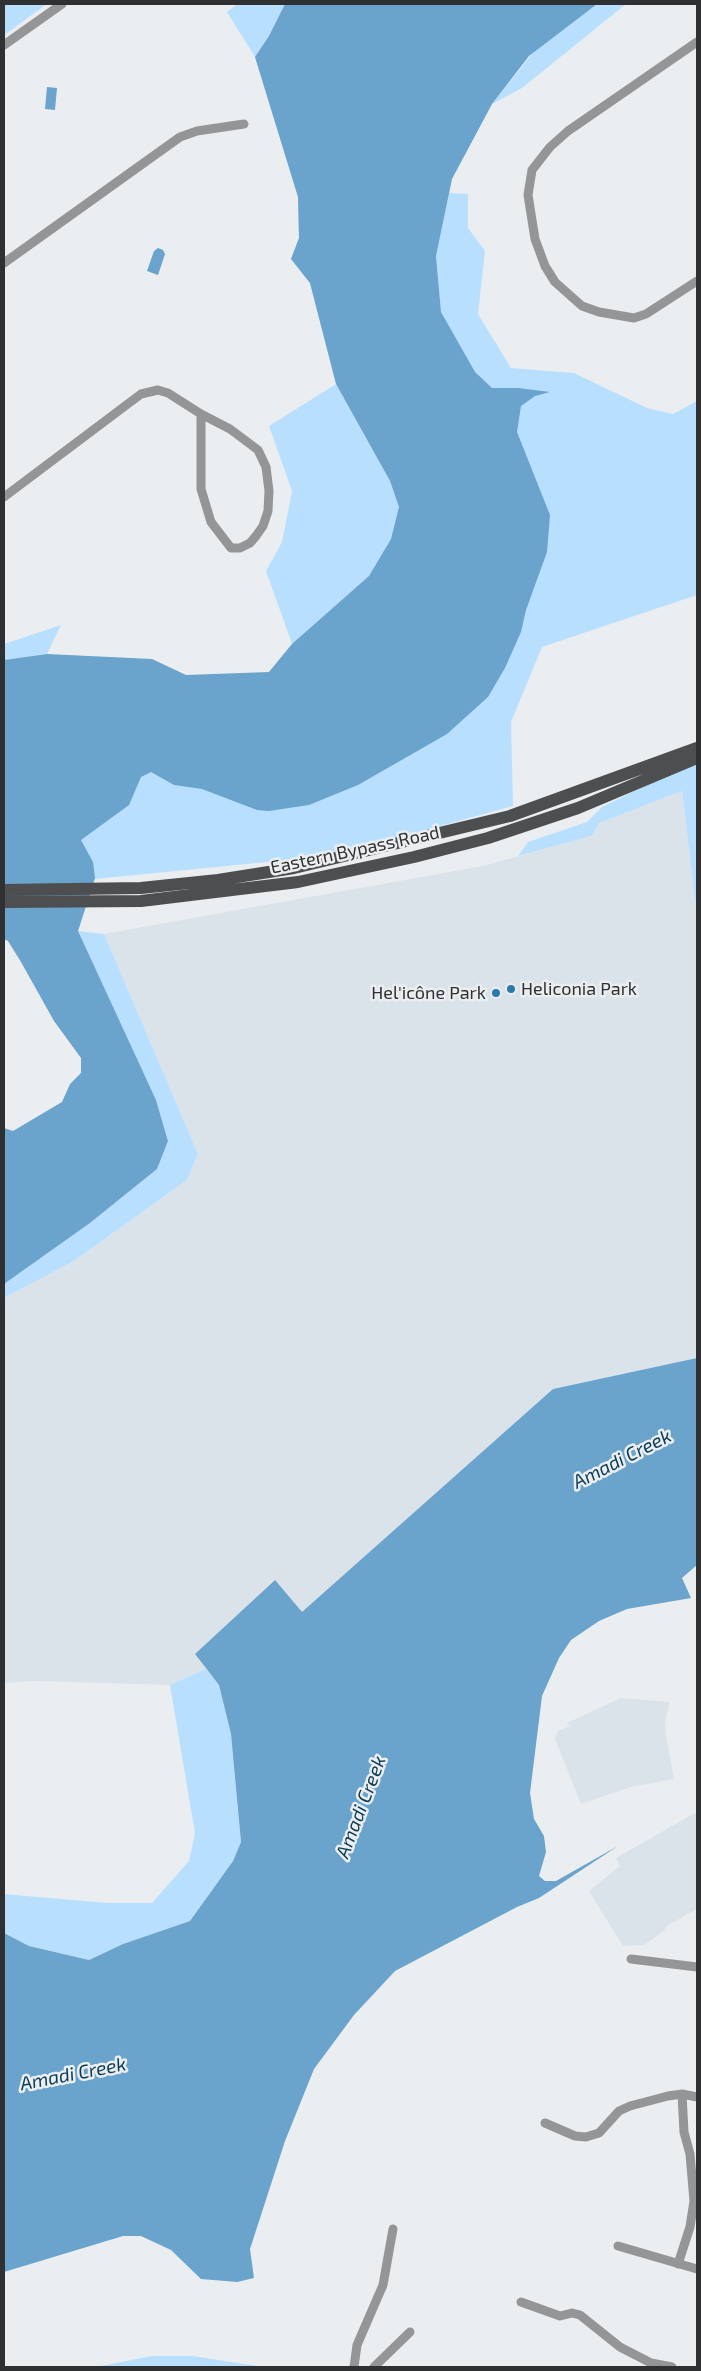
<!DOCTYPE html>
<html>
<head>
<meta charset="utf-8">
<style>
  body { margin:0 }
  #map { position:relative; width:701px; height:2371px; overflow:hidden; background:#ebeef0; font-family:"Exo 2",sans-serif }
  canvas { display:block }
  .frame { position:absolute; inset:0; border:5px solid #2f3031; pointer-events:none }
</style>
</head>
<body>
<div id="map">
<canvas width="701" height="2371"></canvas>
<div class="frame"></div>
</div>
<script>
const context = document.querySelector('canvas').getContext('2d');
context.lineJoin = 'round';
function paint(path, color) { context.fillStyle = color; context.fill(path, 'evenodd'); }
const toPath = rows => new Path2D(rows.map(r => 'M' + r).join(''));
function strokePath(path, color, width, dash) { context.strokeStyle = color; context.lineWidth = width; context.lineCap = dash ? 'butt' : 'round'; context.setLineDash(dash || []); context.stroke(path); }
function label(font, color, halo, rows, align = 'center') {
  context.font = font + ' "Exo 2",sans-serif'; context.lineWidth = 5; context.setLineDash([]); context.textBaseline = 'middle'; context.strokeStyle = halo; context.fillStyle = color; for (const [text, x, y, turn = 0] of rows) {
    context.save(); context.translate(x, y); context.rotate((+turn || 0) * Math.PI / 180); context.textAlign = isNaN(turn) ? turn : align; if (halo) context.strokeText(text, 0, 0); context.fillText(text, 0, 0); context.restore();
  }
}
const built = toPath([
  [682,791,697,915,697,1358,553,1389,302,1613,274,1580,196,1654,206,1669,170,1685,35,1681,4,1683,4,1298,74,1261,187,1180,198,1154,104,934,483,866,592,836,599,823],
  [621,1698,670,1702,665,1722,666,1736,674,1779,631,1787,581,1804,555,1739,558,1731,570,1726,567,1723],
  [695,1813,697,1813,697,1909,665,1927,665,1930,644,1945,623,1946,589,1891,620,1866,616,1858]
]);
const green = toPath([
  [4,4,47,4,4,35],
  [237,4,484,4,336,384,390,481,399,507,406,565,269,672,292,644,266,571,282,542,292,491,269,426,336,384,310,283,291,259,299,238,298,197,255,57,227,12],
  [572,4,626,4,522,88,492,104],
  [449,193,468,194,468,228,485,251,478,314,511,368,574,373,647,408,673,414,697,401,697,595,542,647,511,722,513,806,368,846,298,859,95,879,78,931,104,934,198,1154,187,1180,74,1261,4,1298,4,1284,90,1223,157,1169,168,1141,156,1100,82,943,78,931,58,841,153,767,267,785,479,389,441,312,436,256],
  [61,625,47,654,4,660,4,644],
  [697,760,697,915,682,791,599,823,592,836,518,856,528,842,587,822,602,807],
  [206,1669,219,1685,231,1734,241,1842,233,1861,190,1921,123,1944,89,1960,29,1946,4,1933,4,1894,107,1903,152,1903,189,1861,195,1833,170,1685],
  [152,2356,193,2356,257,2366,95,2367]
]);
const water = toPath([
  [285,4,597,4,529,56,492,104,452,179,436,256,441,312,475,372,492,388,518,388,550,392,535,396,521,406,517,432,550,515,547,552,526,610,521,632,505,668,488,697,447,734,358,785,309,805,269,811,257,810,202,789,174,785,151,772,141,777,129,805,81,840,93,862,95,878,78,931,156,1100,168,1141,157,1169,90,1223,4,1284,4,1128,13,1131,62,1102,70,1084,81,1073,81,1058,54,1021,21,962,8,941,4,939,4,660,47,654,152,659,186,675,269,672,292,644,369,576,391,539,399,507,390,481,336,384,310,283,291,259,299,238,298,197,255,57,269,36],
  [47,87,57,88,55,110,45,109],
  [158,248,163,250,165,254,158,275,147,271,154,251],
  [697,1358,697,1565,682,1578,691,1598,627,1609,599,1621,571,1640,559,1658,542,1696,530,1793,534,1819,544,1836,546,1852,539,1876,545,1881,556,1881,618,1846,539,1898,517,1907,395,1971,354,2015,314,2069,285,2141,250,2249,254,2278,237,2282,201,2279,171,2250,141,2236,123,2236,4,2272,4,1933,29,1946,89,1960,123,1944,190,1921,233,1861,241,1842,231,1734,219,1685,195,1654,275,1580,302,1612,553,1389]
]);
const minor = toPath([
  [697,42,568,131,550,147,532,170,528,195,535,239,545,266,555,282,582,306,599,312,634,318,646,314,697,281],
  [4,45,62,4],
  [4,263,180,137,197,131,244,124],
  [4,497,141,394,158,390,168,393,201,414,230,429,258,450,266,467,269,491,268,511,263,526,256,536,250,543,240,548,231,548,211,522,201,489,201,414],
  [631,1959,697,1967],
  [545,2123,575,2136,586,2137,599,2133,619,2111,630,2106,668,2096,682,2094,697,2097],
  [618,2246,697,2269],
  [678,2264,690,2227,694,2201,690,2154,684,2132,682,2094],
  [521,2302,560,2316,572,2313,580,2315,620,2347,651,2363,672,2367],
  [354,2367,357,2345,383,2285,393,2229],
  [374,2367,410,2332]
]);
const primary = toPath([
  [4,890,141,888,218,880,294,868,510,816,697,748],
  [4,902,141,901,298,882,414,857,488,838,578,808,697,758]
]);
const markers = [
  [511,989,5,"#2a7aac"],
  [496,993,5,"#2a7aac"]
];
const streetNames = [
  ["Eastern Bypass Road",355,850,-12]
];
const poiNames = [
  ["Heliconia Park",521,989],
  ["Hel'icône Park",486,993,"right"]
];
const waterNames = [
  ["Amadi Creek",622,1459,-27],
  ["Amadi Creek",361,1807,-69],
  ["Amadi Creek",73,2074,-11]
];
paint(built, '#dae2ea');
paint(green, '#b8e0fe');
paint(water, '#6aa3cb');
strokePath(minor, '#949596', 9);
strokePath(primary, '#4c4e4f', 12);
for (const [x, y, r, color] of markers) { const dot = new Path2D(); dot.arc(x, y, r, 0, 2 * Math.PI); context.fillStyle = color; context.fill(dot); strokePath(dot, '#ebeef0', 2); }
label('18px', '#2f3031', '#ebeef0', streetNames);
label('18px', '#2f3031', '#ebeef0', poiNames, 'left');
label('italic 19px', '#0a3a55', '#ebeef0', waterNames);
</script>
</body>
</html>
